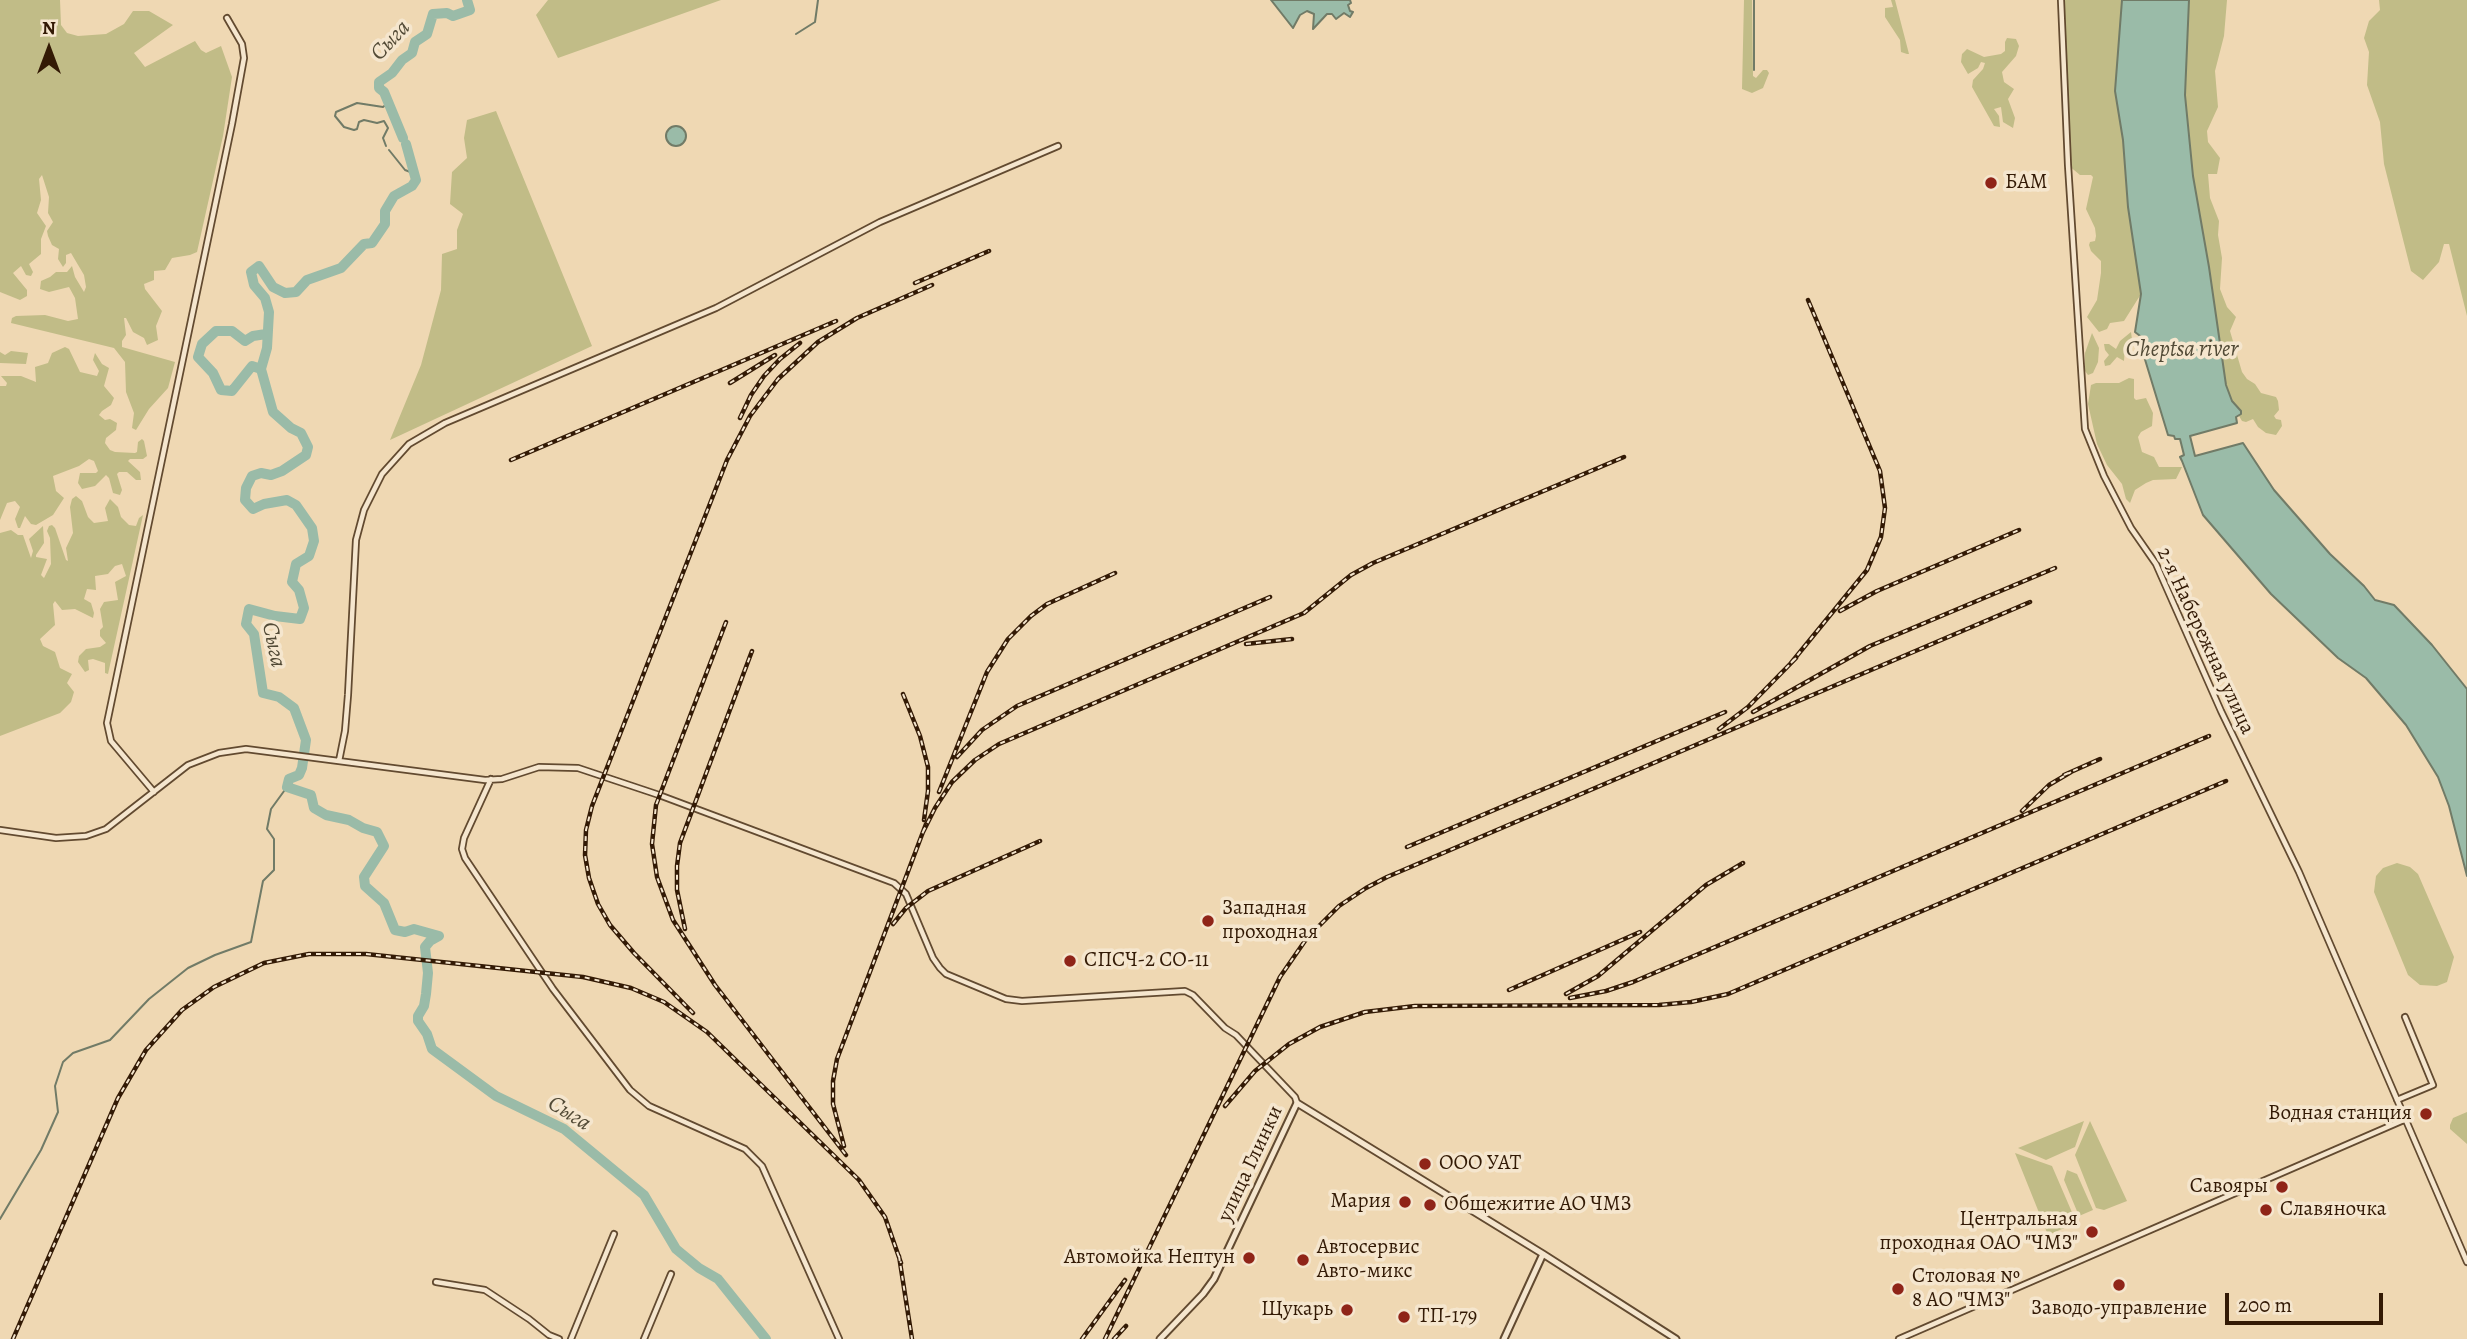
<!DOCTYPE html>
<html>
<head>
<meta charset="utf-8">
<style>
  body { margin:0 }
  #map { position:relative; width:2467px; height:1339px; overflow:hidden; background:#efd8b3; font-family:Alegreya,serif }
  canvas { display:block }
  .north { position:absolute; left:14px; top:14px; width:70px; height:70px; -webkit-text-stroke:5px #f5e6ce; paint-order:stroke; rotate:0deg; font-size:19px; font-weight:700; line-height:28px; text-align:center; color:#331a05 }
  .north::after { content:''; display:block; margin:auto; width:24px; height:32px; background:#331a05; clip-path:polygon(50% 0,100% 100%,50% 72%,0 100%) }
  .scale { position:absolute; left:2225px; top:1293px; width:158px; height:32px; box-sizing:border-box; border:4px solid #331a05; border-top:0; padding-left:9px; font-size:21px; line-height:24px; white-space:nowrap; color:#331a05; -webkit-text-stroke:5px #f5e6ce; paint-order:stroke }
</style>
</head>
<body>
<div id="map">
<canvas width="2467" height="1339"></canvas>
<div class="north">N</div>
<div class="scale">200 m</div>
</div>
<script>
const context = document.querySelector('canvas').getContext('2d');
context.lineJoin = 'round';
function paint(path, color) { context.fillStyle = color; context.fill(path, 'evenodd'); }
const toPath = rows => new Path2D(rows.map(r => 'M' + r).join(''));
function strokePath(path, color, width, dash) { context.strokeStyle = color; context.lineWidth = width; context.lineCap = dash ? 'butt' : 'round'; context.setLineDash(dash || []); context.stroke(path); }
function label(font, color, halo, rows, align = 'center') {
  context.font = font + ' Alegreya,serif'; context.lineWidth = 7; context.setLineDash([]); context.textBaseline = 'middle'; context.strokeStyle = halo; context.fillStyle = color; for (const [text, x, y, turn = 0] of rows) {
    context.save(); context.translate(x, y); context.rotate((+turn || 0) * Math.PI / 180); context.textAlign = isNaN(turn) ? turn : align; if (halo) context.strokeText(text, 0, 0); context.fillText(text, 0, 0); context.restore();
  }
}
const green = toPath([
  [0,0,60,0,61,25,67,33,78,36,106,34,124,24,133,11,149,11,173,25,134,53,145,67,195,41,201,50,206,53,221,46,232,77,223,136,197,252,190,255,172,258,165,270,154,271,154,280,144,284,145,289,162,311,156,326,158,340,147,345,144,338,133,332,126,318,124,318,126,335,122,341,122,347,175,362,168,388,149,409,136,430,132,428,134,413,126,392,125,362,114,348,11,323,12,318,16,316,45,315,68,321,78,319,75,298,69,287,49,292,40,289,41,281,50,277,56,272,67,272,72,266,75,277,84,292,86,287,84,275,71,253,66,255,66,263,63,267,58,259,59,249,52,245,48,236,47,231,53,222,48,213,49,197,42,175,39,179,41,200,37,213,46,226,41,239,41,254,29,264,33,272,31,276,26,275,21,266,13,273,27,290,27,296,20,300,0,292],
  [548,0,721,0,558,58,536,15],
  [1744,0,1752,0,1753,76,1756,78,1763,70,1767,70,1769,73,1763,88,1752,93,1742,89],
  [1891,0,1895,0,1909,54,1907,54,1901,52,1900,40,1885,17,1885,8,1893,7],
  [2061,0,2122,0,2115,91,2123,140,2128,207,2141,294,2124,321,2110,323,2107,329,2099,332,2087,317,2097,300,2101,273,2101,261,2091,251,2089,245,2090,242,2095,241,2096,236,2095,228,2086,209,2093,177,2091,175,2080,175,2068,165],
  [2189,0,2227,0,2224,36,2215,71,2218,107,2207,131,2208,142,2220,158,2217,174,2208,174,2210,198,2219,221,2218,235,2222,258,2220,289,2227,307,2236,317,2230,331,2242,372,2247,379,2255,384,2261,393,2276,397,2278,401,2279,410,2274,416,2276,419,2281,420,2282,426,2276,435,2266,433,2258,427,2253,419,2246,422,2242,421,2239,416,2241,414,2232,401,2226,385,2209,267,2193,176,2185,95],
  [2379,0,2467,0,2467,316,2449,244,2444,244,2439,262,2423,280,2411,271,2384,164,2380,122,2367,85,2369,52,2364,38,2369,21,2380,10],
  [2007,38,2016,39,2019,46,2016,56,2002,72,2004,82,2014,89,2008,99,2015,118,2013,128,2003,122,2001,107,1994,109,1999,116,2000,127,1994,126,1972,87,1973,80,1983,69,1985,63,1981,62,1978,68,1968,74,1961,62,1962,54,1967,49,1984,57,2001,54,2005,51,2005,42],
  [496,111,592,346,390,440,421,365,441,290,442,254,457,249,457,230,463,214,450,204,452,172,467,158,464,138,467,120],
  [2131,332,2133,347,2125,346,2124,361,2117,357,2110,365,2105,366,2104,361,2109,355,2105,350,2104,344,2109,344,2116,349,2120,341],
  [2092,333,2099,348,2098,362,2093,373,2088,375,2085,371,2085,353],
  [65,347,69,349,80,372,97,376,99,371,93,360,95,353,102,364,109,368,104,386,114,398,111,405,102,411,99,415,105,420,110,419,117,423,116,430,106,438,105,443,110,450,115,452,135,453,137,452,138,442,142,439,144,441,147,456,143,459,130,459,128,461,140,472,141,480,136,480,127,472,119,472,117,474,122,490,120,495,113,493,109,478,106,475,95,486,82,489,78,483,80,473,96,473,98,471,94,461,89,459,79,466,53,476,56,491,64,498,53,515,36,525,31,524,25,516,20,528,18,528,15,519,20,507,15,501,7,503,0,520,0,386,6,386,7,383,1,376,21,376,36,382,35,367,48,363,52,353],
  [11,351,28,353,26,364,0,363,0,352,5,355],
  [2129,378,2134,379,2134,398,2136,400,2146,398,2153,413,2152,426,2141,432,2138,437,2142,452,2154,457,2159,467,2182,467,2176,479,2153,480,2146,483,2135,490,2130,503,2126,499,2122,484,2107,465,2097,444,2088,404,2091,385,2096,383,2119,383],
  [76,496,82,501,88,517,94,523,108,521,105,508,110,499,118,507,121,517,129,525,136,526,139,518,143,515,108,674,105,673,105,663,93,659,88,660,89,670,85,672,78,662,79,656,86,649,100,647,106,643,100,636,100,630,103,627,100,609,104,602,118,600,115,582,126,576,122,564,115,566,108,574,95,576,96,590,87,589,84,599,91,603,94,613,93,618,75,609,62,610,55,601,53,604,55,625,40,639,43,646,55,652,60,668,72,674,67,683,74,692,71,702,60,713,0,736,0,533,11,530,18,535,23,535,31,558,33,551,29,539,43,526,44,543,36,555,36,557,47,559,41,575,44,578,51,564,50,538,47,531,49,526,52,525,55,528,66,560,68,561,66,548,73,533,70,507,72,499],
  [2397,863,2410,867,2418,874,2454,957,2447,982,2437,986,2420,985,2408,975,2374,892,2376,876,2383,868],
  [2467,1112,2467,1144,2450,1129,2450,1125,2453,1118],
  [2084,1121,2075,1147,2046,1160,2018,1148],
  [2090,1121,2127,1201,2104,1210,2096,1208,2075,1155],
  [2015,1153,2052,1166,2074,1217,2069,1226,2048,1235],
  [2067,1170,2077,1174,2093,1210,2079,1216,2064,1180]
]);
const water = toPath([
  [1271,0,1350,0,1351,3,1348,5,1350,11,1353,12,1350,17,1344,13,1336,19,1332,14,1327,14,1313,29,1314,14,1307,11,1300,15,1293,28,1271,0],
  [2122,0,2189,0,2185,95,2193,176,2209,267,2226,385,2232,401,2241,411,2241,414,2236,417,2237,423,2190,436,2195,456,2243,443,2274,490,2330,554,2364,586,2375,600,2394,605,2432,645,2467,689,2467,876,2449,806,2438,777,2406,725,2366,678,2338,658,2271,594,2203,515,2182,461,2180,457,2184,455,2180,439,2175,439,2174,436,2168,435,2143,353,2144,339,2135,332,2141,294,2128,207,2123,140,2115,91,2122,0],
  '666 136a10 10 0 1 1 20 0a10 10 0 1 1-20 0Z'
]);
const stream = toPath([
  [1754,0,1754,70],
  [796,34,815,22,818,0],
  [386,146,383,138,388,128,384,121,377,123,364,120,359,122,357,129,354,130,344,127,335,116,336,112,357,103,383,107,388,103],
  [389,150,405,170,413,173],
  [0,1219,41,1150,58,1112,55,1086,63,1062,73,1053,110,1040,149,999,188,968,215,955,251,942,263,881,274,870,274,839,267,829,271,809,287,787]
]);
const river = toPath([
  [403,138,384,92,379,88,379,82,392,73,402,60,412,53,415,42,427,34,433,14,447,13,453,16,470,10,467,0],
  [406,144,416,180,412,186,394,196,385,211,385,224,372,243,364,244,341,268,307,280,296,292,285,293,273,287,259,266,251,272,254,285,265,298,269,312,267,348,261,369,273,412,291,428,301,433,308,447,306,455,282,471,271,475,261,473,252,476,246,488,245,500,253,509,264,504,287,500,296,505,312,528,314,541,309,556,296,564,292,582,299,590,304,608,300,619,275,616,249,609,246,624,254,634,263,693,279,697,294,708,306,740,302,768,299,775,289,779,287,787,311,795,314,808,326,815,349,820,363,828,377,832,384,846,364,877,365,886,384,903,395,930,405,932,414,929,439,936,430,941,425,947,428,973,426,994,424,1006,418,1016,418,1021,427,1034,432,1049,496,1096,564,1129,644,1195,676,1249,699,1268,718,1279,766,1339],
  [261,369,252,366,232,391,221,390,213,373,198,357,202,344,216,331,232,331,245,341,253,336,266,334]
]);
const minor = toPath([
  [2061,0,2068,165,2085,429,2104,476,2131,528,2156,564,2221,711,2299,872,2467,1262],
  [339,761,345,731,348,695,356,540,364,510,382,474,409,444,445,423,716,308,880,222,1058,146],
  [491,779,464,838,462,849,465,858,553,989,630,1090,649,1106,745,1149,762,1166,839,1339],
  [154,792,111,741,107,723,232,124,244,58,242,44,227,18],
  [0,830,56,838,86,836,106,829,188,765,219,753,246,749,485,780,502,779,539,767,578,768,659,795,894,883,906,894,933,958,940,968,946,974,1006,999,1022,1001,1185,991,1193,995,1225,1028,1236,1035,1295,1097,1297,1103],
  [2397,1100,2433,1085,2405,1017],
  [436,1282,485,1290,529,1319,549,1335,559,1339],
  [571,1339,614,1234],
  [644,1339,671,1274],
  [1899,1339,2406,1119]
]);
const tertiary = toPath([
  [1160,1339,1203,1294,1214,1279,1297,1103,1543,1254,1676,1339],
  [1504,1339,1543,1254]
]);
const rail = toPath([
  [915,283,989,251],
  [730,383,775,355],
  [740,418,751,395,764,376,780,359,800,343],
  [511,460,836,321],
  [1840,611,1877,591,2019,530],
  [726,622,656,805,652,844,657,877,673,920,715,985,846,1155],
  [1246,644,1292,639],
  [1791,663,1867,570,1881,537,1885,508,1880,471,1808,300],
  [903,694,920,736,928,767,928,791,924,820],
  [1753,712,1870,646,2055,568],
  [1719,729,1748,707,1796,658],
  [957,757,982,730,1017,706,1270,597],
  [2064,775,2100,759],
  [939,792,987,672,1008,639,1031,616,1047,604,1115,573],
  [2022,811,2049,785,2071,772],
  [923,832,935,808,952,782,975,760,999,744,1304,613,1351,575,1373,563,1624,457],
  [1407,847,1725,712],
  [893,924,906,908,928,891,1040,841],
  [685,929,677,890,677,866,680,843,752,651],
  [1509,990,1640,932],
  [1566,994,1598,976,1706,885,1743,863],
  [1570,998,1606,991,1633,982,2209,736],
  [693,1013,634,953,610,925,598,904,589,878,585,855,586,830,592,806,727,460,750,416,778,379,818,342,857,318,932,285],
  [1225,1106,1255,1071,1289,1044,1320,1027,1365,1012,1415,1006,1659,1005,1691,1002,1728,994,2226,781],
  [844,1146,833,1104,833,1081,837,1059,926,824],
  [899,1256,912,1339],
  [13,1339,118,1098,146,1050,182,1010,214,987,264,963,309,954,366,954,583,977,631,988,664,1002,707,1032,859,1180,885,1217,901,1263],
  [1082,1339,1125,1280],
  [1105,1339,1280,977,1307,938,1339,906,1366,888,1387,877,2030,602],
  [1114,1339,1126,1326]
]);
const markers = [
  [1991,183,7,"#8f2418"],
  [1208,921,7,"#8f2418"],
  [1070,961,7,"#8f2418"],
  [2426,1114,7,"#8f2418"],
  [1425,1164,7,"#8f2418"],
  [2282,1187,7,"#8f2418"],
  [1405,1202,7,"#8f2418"],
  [1430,1205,7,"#8f2418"],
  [2266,1210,7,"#8f2418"],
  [2092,1232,7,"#8f2418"],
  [1249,1258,7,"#8f2418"],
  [1303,1260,7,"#8f2418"],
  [2119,1285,7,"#8f2418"],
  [1898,1289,7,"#8f2418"],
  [1347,1310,7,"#8f2418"],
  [1404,1317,7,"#8f2418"]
];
const poiNames = [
  ["БАМ",2005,183],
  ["Западная",1222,909],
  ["проходная",1222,933],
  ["СПСЧ-2 СО-11",1084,961],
  ["Водная станция",2412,1114,"right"],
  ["ООО УАТ",1439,1164],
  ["Савояры",2268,1187,"right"],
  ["Мария",1391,1202,"right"],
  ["Общежитие АО ЧМЗ",1444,1205],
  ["Славяночка",2280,1210],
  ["Центральная",2078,1220,"right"],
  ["проходная ОАО \"ЧМЗ\"",2078,1244,"right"],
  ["Автосервис",1317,1248],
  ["Авто-микс",1317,1272],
  ["Автомойка Нептун",1235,1258,"right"],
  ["Столовая №",1912,1277],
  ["8 АО \"ЧМЗ\"",1912,1301],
  ["Заводо-управление",2119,1309,"center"],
  ["Щукарь",1333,1310,"right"],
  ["ТП-179",1418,1317]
];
const streetNames = [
  ["2-я Набережная улица",2205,641,65],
  ["улица Глинки",1251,1164,-65]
];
const waterNames = [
  ["Сыга",391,41,-47],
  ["Cheptsa river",2182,350],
  ["Сыга",273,645,78],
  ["Сыга",569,1114,32]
];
paint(green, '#c1bc87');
paint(water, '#9abba8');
strokePath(water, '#717b67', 2);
strokePath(stream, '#717b67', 2);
strokePath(river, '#9abba8', 10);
strokePath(minor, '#624a30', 8);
strokePath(tertiary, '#624a30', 9);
strokePath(minor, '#f5e6ce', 4.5);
strokePath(tertiary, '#f5e6ce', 5);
strokePath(rail, '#331a05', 4.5);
strokePath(rail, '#f5e6ce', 2, [5]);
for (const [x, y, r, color] of markers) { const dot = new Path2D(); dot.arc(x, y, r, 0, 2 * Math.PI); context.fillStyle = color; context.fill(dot); strokePath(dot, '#f5e6ce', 2.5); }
label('21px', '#331a05', '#f5e6ce', poiNames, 'left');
label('21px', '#331a05', '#f5e6ce', streetNames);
label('italic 23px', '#524a36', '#f5e6ce', waterNames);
</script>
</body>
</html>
